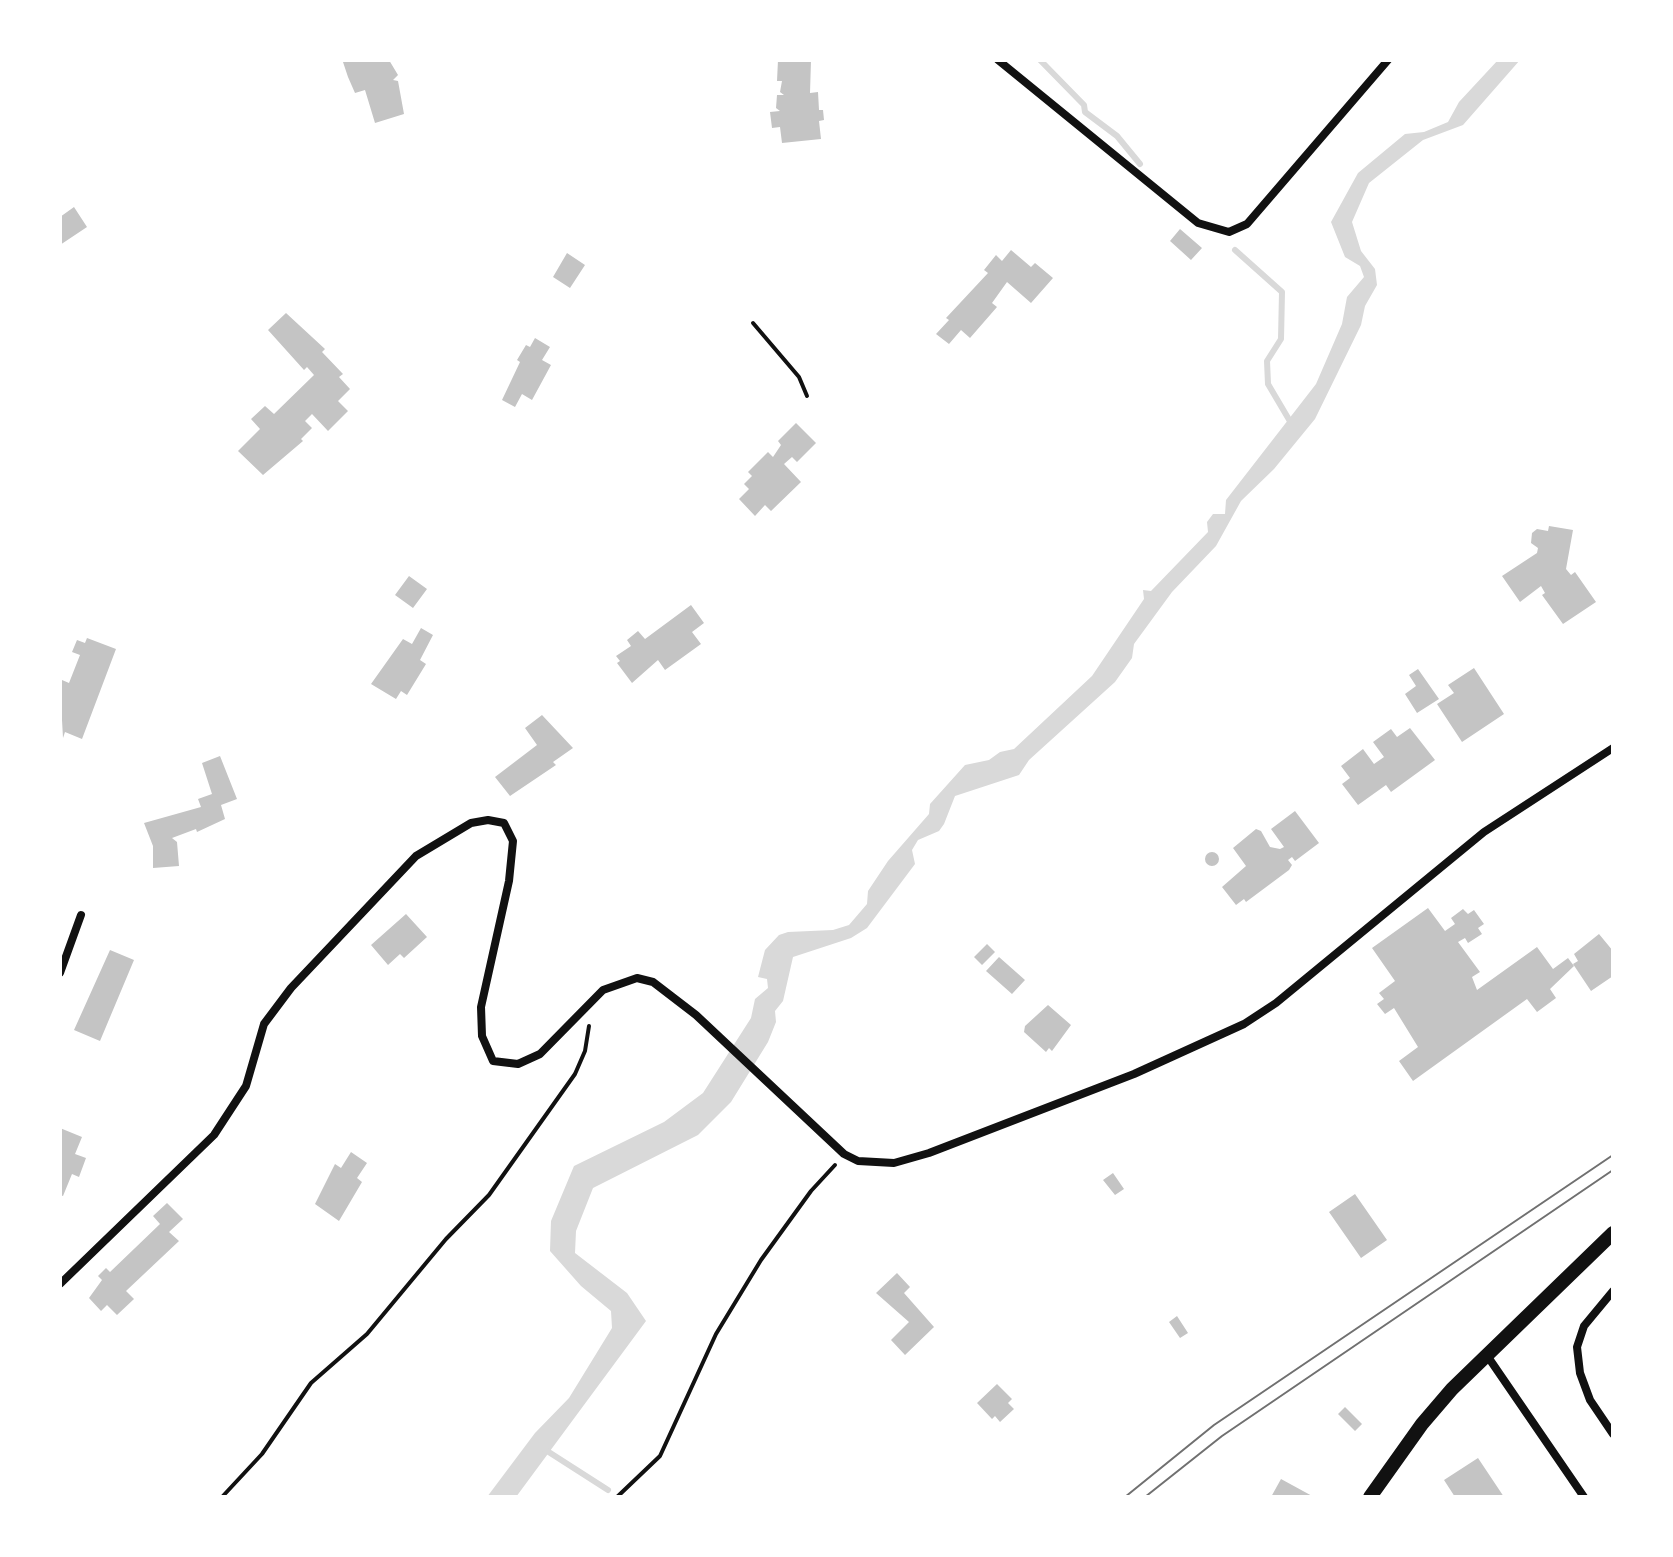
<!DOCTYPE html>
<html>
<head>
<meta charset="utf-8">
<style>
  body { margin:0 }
  #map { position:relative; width:1673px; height:1557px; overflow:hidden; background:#fff; font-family:"Asap Condensed",sans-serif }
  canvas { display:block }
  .frame { position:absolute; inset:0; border:62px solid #fff; pointer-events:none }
</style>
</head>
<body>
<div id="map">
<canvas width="1673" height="1557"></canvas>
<div class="frame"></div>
</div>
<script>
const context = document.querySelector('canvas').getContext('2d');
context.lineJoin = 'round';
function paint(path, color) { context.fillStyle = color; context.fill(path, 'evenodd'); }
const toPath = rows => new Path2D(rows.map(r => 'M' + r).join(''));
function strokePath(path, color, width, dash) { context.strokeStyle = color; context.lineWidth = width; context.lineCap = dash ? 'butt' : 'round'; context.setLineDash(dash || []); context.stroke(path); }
const water = toPath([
  [1498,60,1520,60,1463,125,1423,140,1369,183,1352,222,1361,251,1375,269,1377,285,1365,306,1361,325,1315,419,1274,469,1241,501,1216,546,1172,592,1134,644,1132,658,1115,682,1029,760,1019,775,955,796,944,824,939,831,918,840,912,850,915,864,867,928,851,938,793,957,783,1001,775,1011,776,1022,768,1042,731,1102,698,1135,593,1188,576,1231,575,1253,627,1293,646,1321,516,1497,487,1497,535,1433,569,1398,612,1328,611,1311,581,1286,550,1251,551,1221,574,1166,664,1122,703,1093,751,1018,755,999,768,988,767,979,758,977,765,950,779,935,788,932,833,930,849,925,867,904,868,891,888,861,929,814,930,804,965,765,989,760,1000,752,1014,749,1092,676,1144,599,1143,590,1151,591,1208,532,1207,522,1213,514,1225,514,1226,500,1316,384,1342,324,1347,297,1364,277,1360,266,1345,257,1331,222,1358,173,1405,134,1424,132,1448,122,1459,102]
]);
const stream = toPath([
  [1040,60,1084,105,1085,112,1117,136,1140,164],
  [1235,250,1282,292,1281,339,1267,361,1268,384,1291,423],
  [544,1449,608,1490]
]);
const building = toPath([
  [351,60,389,60,398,75,393,80,398,81,404,114,375,123,365,90,355,93,348,77,343,62],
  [778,60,811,60,810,93,818,92,819,110,823,110,824,120,819,121,821,139,782,143,780,127,772,128,770,112,780,111,776,108,777,95,784,95,780,92,782,81,777,81],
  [74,207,87,227,60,245,60,217],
  [1180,229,1202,248,1191,260,1170,241],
  [1011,250,1031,267,1035,263,1053,278,1031,303,1007,282,992,303,997,307,970,338,961,330,949,344,936,334,949,320,946,318,988,273,984,270,996,255,1002,261],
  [567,253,585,265,570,288,553,277],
  [286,313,325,349,322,352,343,374,339,377,350,389,338,401,348,411,328,431,312,414,305,421,312,428,301,439,303,441,263,475,238,451,260,429,251,419,265,406,274,414,314,375,307,367,304,370,268,330],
  [535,338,550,347,542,360,551,365,532,400,522,394,515,407,502,400,520,362,517,360,526,345,530,347],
  [796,423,816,443,797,462,792,457,784,464,801,482,771,511,765,505,755,516,739,499,749,489,744,484,752,476,748,472,768,452,773,457,781,445,778,441],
  [1549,526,1573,530,1566,569,1571,575,1575,572,1596,602,1563,624,1542,595,1545,593,1541,586,1520,602,1502,576,1537,553,1538,548,1531,543,1532,533,1537,529,1548,531],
  [409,576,427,589,413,608,395,595],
  [691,605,704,623,692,632,701,644,665,670,658,660,632,683,617,663,620,661,616,656,631,646,627,640,638,631,645,639],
  [421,628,433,635,420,660,426,664,407,695,401,691,396,699,371,684,403,639,412,644],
  [87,638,116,649,82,739,65,732,63,738,60,684,62,680,69,683,80,655,72,652,77,640,85,643],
  [1474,668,1504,714,1462,742,1437,704,1454,693,1448,685],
  [1418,669,1439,699,1417,713,1405,694,1416,686,1409,675],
  [542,715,573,748,553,762,556,765,510,796,495,777,537,745,525,728],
  [1410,728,1435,760,1391,792,1386,785,1358,805,1342,784,1350,778,1341,766,1363,749,1374,764,1384,757,1373,742,1391,729,1397,737],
  [220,756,237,799,221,805,225,819,197,832,196,829,172,838,177,842,179,866,153,868,153,846,144,823,201,807,198,799,212,794,202,763],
  [1295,811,1319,843,1295,861,1292,857,1288,860,1292,865,1289,870,1246,902,1244,899,1236,905,1222,887,1246,866,1233,848,1256,829,1261,831,1270,847,1280,849,1284,847,1271,829],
  '1205 859a7 7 0 1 1 14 0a7 7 0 1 1-14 0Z',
  [1428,908,1445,931,1455,924,1451,918,1463,909,1468,914,1474,910,1484,924,1478,928,1482,934,1468,943,1465,938,1458,942,1480,972,1472,977,1477,990,1537,947,1553,969,1568,958,1574,966,1550,989,1556,998,1537,1012,1527,999,1413,1081,1399,1061,1418,1047,1394,1008,1385,1014,1377,1004,1384,999,1379,993,1395,981,1372,948],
  [406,914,427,937,404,958,400,954,388,965,371,945],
  [1599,934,1613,951,1613,976,1591,991,1573,964,1578,961,1574,954],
  [987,944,995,952,982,965,974,957],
  [110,950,134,960,100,1041,74,1030],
  [999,957,1025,980,1012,994,986,971],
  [1048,1005,1071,1025,1052,1051,1049,1048,1046,1052,1024,1032,1025,1026],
  [60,1128,82,1137,75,1154,86,1158,79,1177,72,1174,63,1196,60,1195],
  [351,1152,367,1163,357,1178,362,1182,339,1221,315,1204,335,1164,341,1168],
  [1113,1173,1124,1189,1115,1195,1103,1180],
  [1355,1194,1387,1240,1361,1258,1329,1212],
  [167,1203,183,1219,169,1232,179,1241,126,1291,134,1299,117,1315,107,1305,101,1311,89,1298,102,1280,98,1276,106,1268,110,1272,160,1224,153,1216],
  [897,1273,910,1287,904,1293,934,1327,905,1355,891,1340,909,1322,876,1293],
  [1177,1316,1188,1333,1180,1338,1169,1322],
  [997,1384,1012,1399,1008,1403,1014,1409,1000,1422,995,1416,992,1419,977,1403],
  [1345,1407,1362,1424,1355,1431,1338,1414],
  [1478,1458,1504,1497,1455,1497,1444,1480],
  [1281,1479,1314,1497,1271,1497]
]);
const path = toPath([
  [753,323,799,377,807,396],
  [222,1497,262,1454,311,1383,367,1334,446,1239,489,1195,575,1074,585,1051,589,1026],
  [617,1497,660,1456,716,1334,761,1260,811,1191,835,1165]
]);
const minor = toPath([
  [998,60,1198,223,1229,232,1247,224,1388,60],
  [60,973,81,915],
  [60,1284,214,1135,246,1086,264,1024,291,988,416,856,471,823,488,820,504,823,513,841,509,881,481,1007,482,1036,493,1061,518,1064,540,1054,603,990,637,978,653,982,696,1015,844,1154,858,1161,894,1163,929,1153,1134,1074,1244,1024,1276,1003,1484,832,1613,748],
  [1613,1291,1584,1326,1577,1347,1580,1373,1590,1400,1613,1434],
  [1486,1354,1584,1497]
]);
const secondary = toPath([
  [1370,1497,1422,1424,1452,1389,1613,1233]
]);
const tram = toPath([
  [1125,1497,1214,1425,1613,1155],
  [1145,1497,1222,1436,1613,1170]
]);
paint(water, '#d9d9d9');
strokePath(stream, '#d9d9d9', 6);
paint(building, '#c4c4c4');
strokePath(path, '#111', 4);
strokePath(minor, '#111', 8);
strokePath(secondary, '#111', 14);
strokePath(tram, '#707070', 2);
</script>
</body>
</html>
